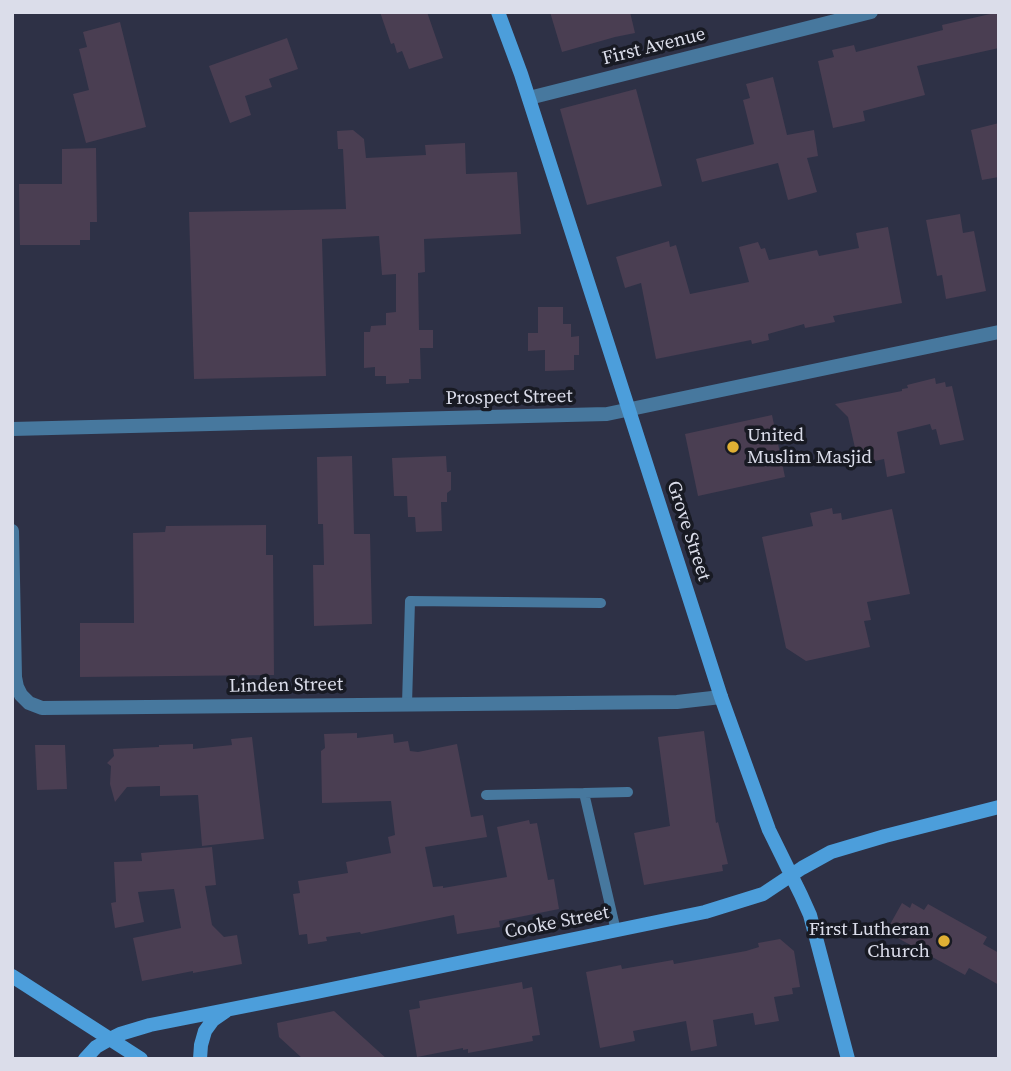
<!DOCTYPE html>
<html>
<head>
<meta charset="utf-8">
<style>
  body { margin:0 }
  #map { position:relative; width:1011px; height:1071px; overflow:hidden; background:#2e3146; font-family:"Source Serif 4",serif }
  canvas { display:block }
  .frame { position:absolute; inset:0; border:14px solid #dbddea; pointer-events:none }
</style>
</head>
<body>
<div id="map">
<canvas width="1011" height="1071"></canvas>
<div class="frame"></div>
</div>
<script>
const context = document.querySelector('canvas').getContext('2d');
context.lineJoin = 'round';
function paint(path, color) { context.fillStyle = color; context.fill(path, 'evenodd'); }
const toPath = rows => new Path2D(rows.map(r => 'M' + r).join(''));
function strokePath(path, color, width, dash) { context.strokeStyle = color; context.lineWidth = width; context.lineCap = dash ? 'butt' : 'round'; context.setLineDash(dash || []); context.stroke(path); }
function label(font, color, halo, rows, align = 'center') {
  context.font = font + ' "Source Serif 4",serif'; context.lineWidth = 7; context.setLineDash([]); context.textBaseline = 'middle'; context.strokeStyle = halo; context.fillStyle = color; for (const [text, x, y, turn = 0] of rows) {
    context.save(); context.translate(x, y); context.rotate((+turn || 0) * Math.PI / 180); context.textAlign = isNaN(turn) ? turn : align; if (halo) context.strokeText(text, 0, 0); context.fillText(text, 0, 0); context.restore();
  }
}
const building = toPath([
  [380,12,427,12,443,58,409,69,402,51,397,53,394,43,391,44],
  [550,12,630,12,635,33,615,37,562,52],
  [999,12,999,48,917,66,925,95,863,111,865,121,833,128,818,61,834,57,832,50,854,45,856,52,943,30,942,25],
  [120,22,146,127,86,143,73,94,89,90,79,49,87,47,83,32],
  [287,38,298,69,269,79,272,87,245,96,251,115,230,123,209,66],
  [773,77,787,135,814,130,818,156,807,158,817,192,788,200,778,163,702,182,696,159,754,144,743,100,750,98,746,84],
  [636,89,662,186,587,205,560,109],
  [999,123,999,177,982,180,971,130],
  [353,130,364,139,366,158,426,155,425,145,465,143,466,174,517,172,521,234,424,239,425,272,418,273,419,330,433,330,433,348,420,348,421,379,409,379,409,383,386,384,386,376,375,376,375,367,364,368,364,332,370,332,371,326,386,325,386,313,396,312,396,274,382,275,379,236,322,239,326,376,194,379,189,212,346,209,343,149,338,149,337,131],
  [96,148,97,222,90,222,90,240,80,240,80,245,20,245,19,184,62,184,62,149],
  [960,214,963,233,974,231,986,291,946,299,942,275,937,276,926,220],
  [888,227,902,303,833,316,835,322,805,328,804,324,768,334,769,340,752,344,751,340,656,359,641,283,625,288,616,257,669,241,670,247,676,245,690,294,749,282,739,247,758,242,761,249,765,248,769,260,817,250,819,256,859,248,856,233],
  [538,307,563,307,563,324,571,324,571,337,579,336,579,355,574,355,574,370,545,371,545,350,528,351,528,333,538,333],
  [935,378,936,384,945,382,946,387,952,386,964,440,940,445,936,429,932,430,930,424,897,432,905,473,887,477,884,459,862,464,859,447,855,448,848,417,835,404,902,391,902,389,908,388,907,385],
  [772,415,785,477,698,496,685,434],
  [352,456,354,534,370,534,372,624,314,626,313,565,324,565,323,524,318,524,317,457],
  [446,456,447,472,451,472,451,490,447,493,447,502,441,502,442,531,416,532,415,517,408,517,407,496,394,496,392,458],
  [832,508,833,514,841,513,842,520,892,509,910,594,867,602,871,620,864,621,870,647,806,661,786,648,762,537,813,526,810,513],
  [266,525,266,555,273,555,274,675,80,677,80,623,134,623,133,533,165,532,166,526],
  [704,731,716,823,718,822,728,864,722,865,723,871,644,885,634,833,670,826,658,737],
  [357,733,357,738,393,734,394,743,408,741,410,751,418,752,457,744,471,817,483,815,487,837,425,847,433,887,443,886,443,888,507,877,497,827,529,820,530,824,537,823,548,880,554,879,559,909,499,921,500,927,457,934,454,915,361,934,360,932,326,937,327,941,308,944,307,934,299,935,293,894,300,893,298,881,348,873,346,862,391,853,388,837,395,835,391,801,322,803,321,751,325,748,324,734],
  [252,737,264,839,202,846,198,795,160,796,160,786,127,787,115,802,110,784,111,766,107,763,114,756,113,749,159,747,159,745,193,744,193,749,232,745,231,739],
  [35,745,65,745,67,789,37,790],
  [212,847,216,885,205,886,212,925,224,937,237,935,242,964,193,973,193,971,142,981,133,938,181,928,174,889,138,892,144,922,115,928,111,903,116,902,114,862,142,861,141,853],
  [902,903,910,908,912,903,924,910,928,904,987,937,983,944,999,953,999,985,969,968,965,975,894,936,896,932,888,928],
  [780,939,794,951,800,987,792,988,793,994,774,997,779,1021,755,1025,753,1013,713,1020,717,1046,691,1051,686,1021,633,1031,635,1041,600,1048,586,972,621,965,622,969,673,960,674,964,746,951,759,947,758,943],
  [522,982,523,989,532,987,540,1035,532,1036,533,1041,468,1053,468,1049,463,1050,463,1048,417,1057,409,1010,420,1008,419,1001],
  [334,1011,387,1059,303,1059,279,1037,277,1023]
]);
const service = toPath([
  [407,704,410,601,601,603],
  [584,793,628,792],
  [486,795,584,793,616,931]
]);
const minor = toPath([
  [529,98,871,12],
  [12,429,607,414,999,332],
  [12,531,15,677,17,687,21,695,29,703,42,708,677,702,721,697]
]);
const secondary = toPath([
  [498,12,521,74,721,697,769,830,801,895,810,915,848,1059],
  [12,976,141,1059],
  [85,1059,96,1047,110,1039,120,1034,150,1025,312,993,705,912,763,894,802,868,831,852,885,836,999,807],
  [200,1059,201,1045,205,1031,213,1020,226,1011]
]);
const markers = [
  [733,447,7,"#e0b034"],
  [944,941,7,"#e0b034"]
];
const streetNames = [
  ["First Avenue",654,47,-14],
  ["Prospect Street",509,398,-1],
  ["Grove Street",688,531,72],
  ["Linden Street",286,686,-1],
  ["Cooke Street",557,923,-11]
];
const poiNames = [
  ["United",747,436],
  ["Muslim Masjid",747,458],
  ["First Lutheran",930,930,"right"],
  ["Church",930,952,"right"]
];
paint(building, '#4a3e52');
strokePath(service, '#47789e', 10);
strokePath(minor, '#47789e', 14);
strokePath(secondary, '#4c9edb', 14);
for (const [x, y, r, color] of markers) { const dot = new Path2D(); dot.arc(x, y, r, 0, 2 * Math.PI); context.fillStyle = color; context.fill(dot); strokePath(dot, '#181a23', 2.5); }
label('19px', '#dbddea', '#181a23', streetNames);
label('19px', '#dbddea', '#181a23', poiNames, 'left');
</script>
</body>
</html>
